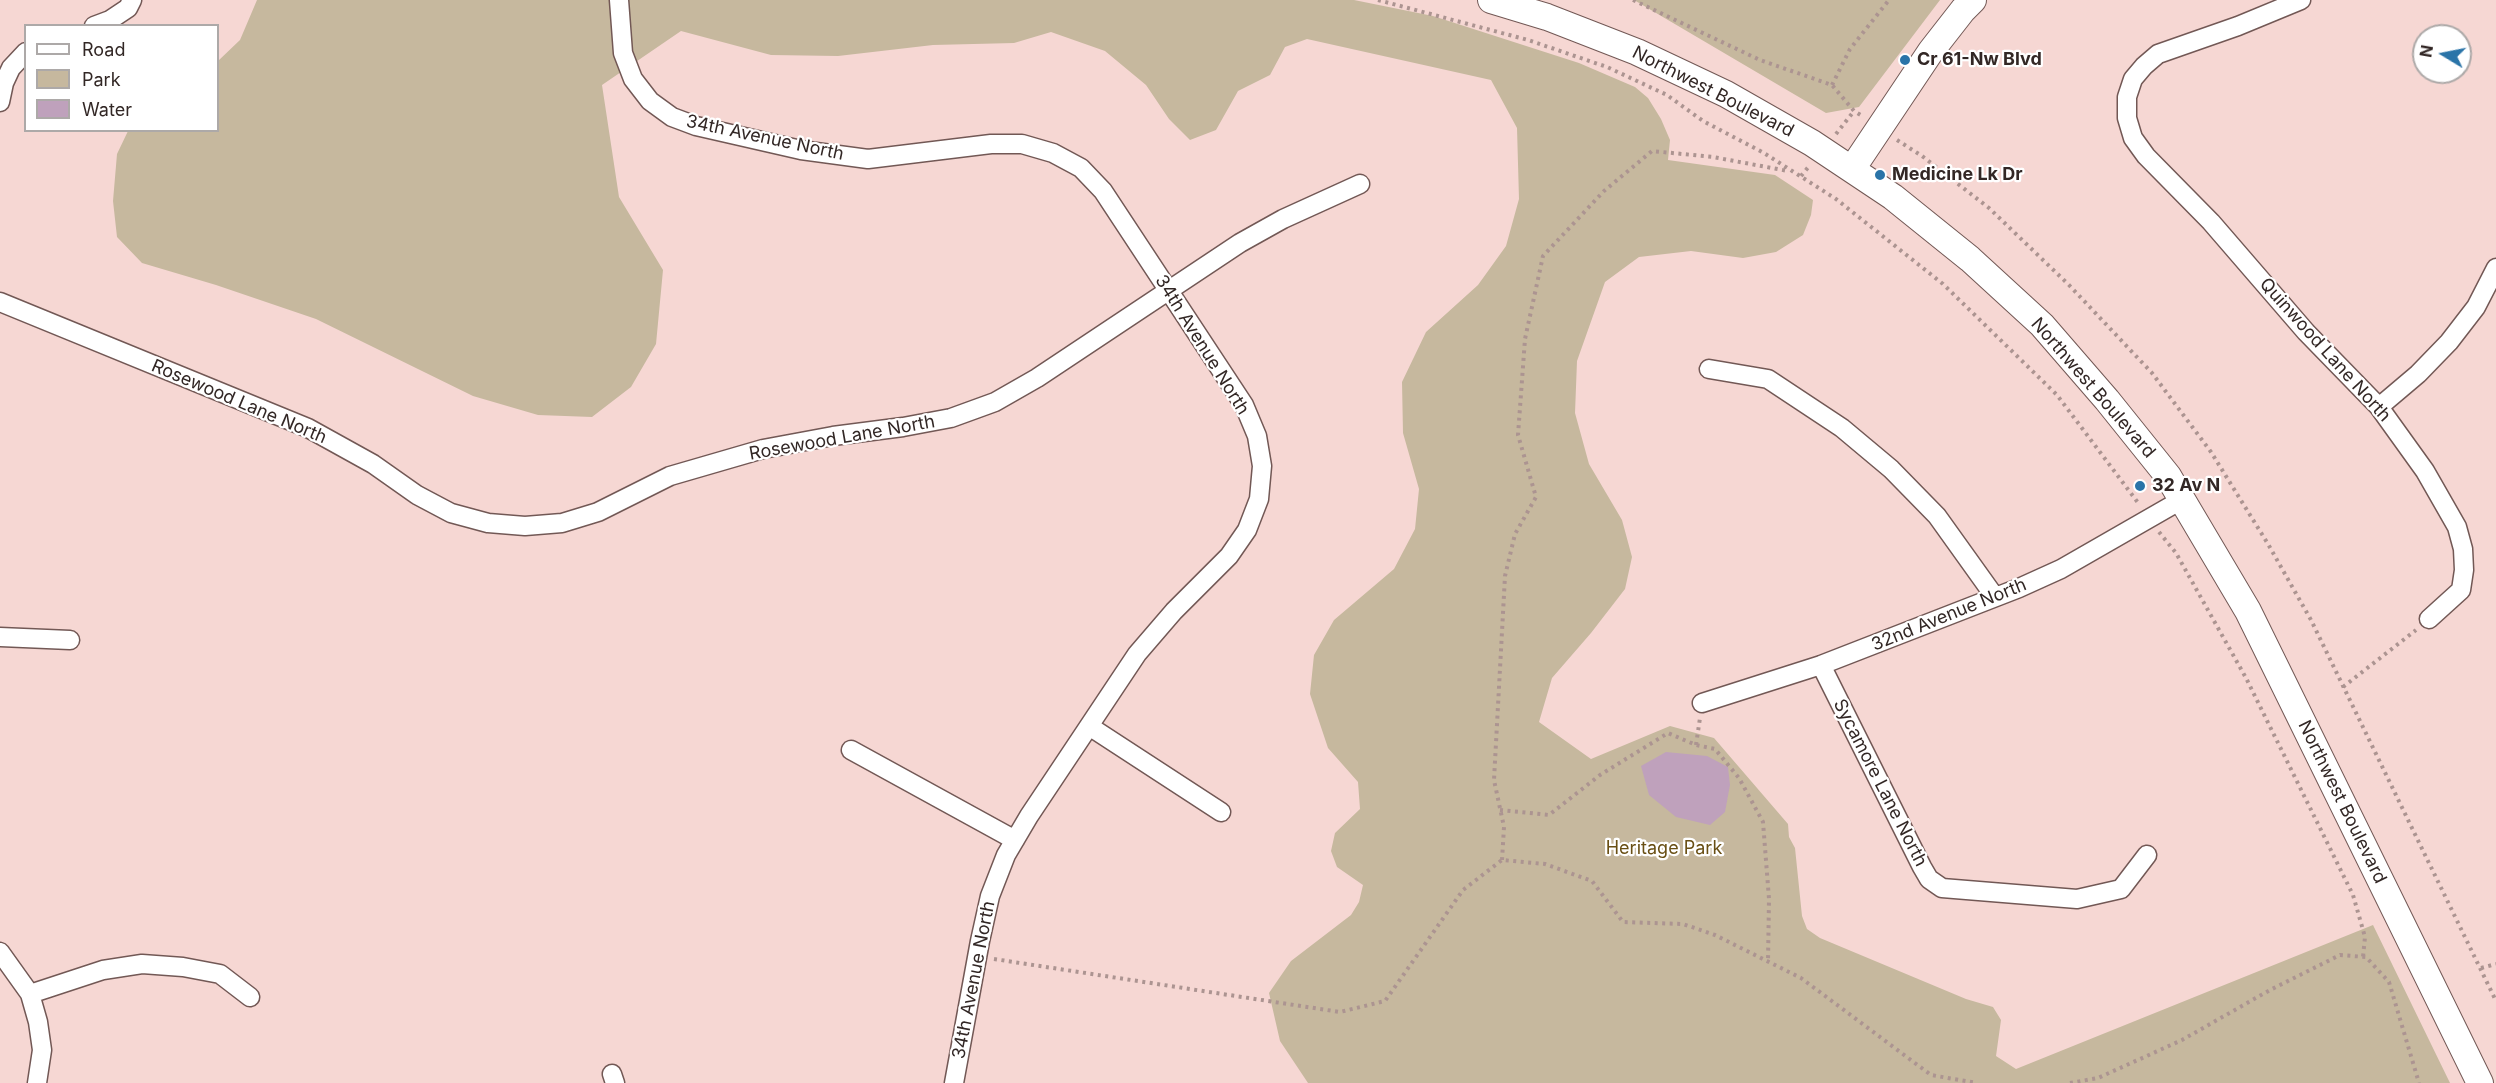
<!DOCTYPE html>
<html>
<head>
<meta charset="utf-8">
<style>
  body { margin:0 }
  #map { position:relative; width:2496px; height:1083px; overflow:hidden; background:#f6d7d3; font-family:Inter,sans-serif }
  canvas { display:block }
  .legend { position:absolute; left:24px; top:24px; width:195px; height:108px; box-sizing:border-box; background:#fff; border:2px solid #ada9a8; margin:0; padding:8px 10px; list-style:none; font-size:18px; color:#322725 }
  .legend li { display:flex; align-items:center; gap:12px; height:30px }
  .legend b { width:30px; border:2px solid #ada9a8 }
  .north { position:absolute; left:2412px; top:24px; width:60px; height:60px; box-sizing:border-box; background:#fff; border:2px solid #ada9a8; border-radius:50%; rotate:280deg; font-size:16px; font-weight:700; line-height:24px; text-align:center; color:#322725 }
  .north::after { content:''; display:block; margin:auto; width:21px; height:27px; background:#2a74a8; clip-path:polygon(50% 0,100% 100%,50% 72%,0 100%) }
</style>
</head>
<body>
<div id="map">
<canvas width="2496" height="1083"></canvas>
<ul class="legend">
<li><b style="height:8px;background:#fff"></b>Road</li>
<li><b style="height:16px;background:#c6b89e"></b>Park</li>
<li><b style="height:16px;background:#bfa1bc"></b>Water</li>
</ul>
<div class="north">N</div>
</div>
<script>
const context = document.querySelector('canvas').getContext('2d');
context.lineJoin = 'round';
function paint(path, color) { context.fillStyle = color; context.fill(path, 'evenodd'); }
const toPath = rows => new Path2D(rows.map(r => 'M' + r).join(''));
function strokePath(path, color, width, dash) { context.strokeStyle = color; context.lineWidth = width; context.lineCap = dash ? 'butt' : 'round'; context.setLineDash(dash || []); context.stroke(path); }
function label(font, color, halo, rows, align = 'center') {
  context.font = font + ' Inter,sans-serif'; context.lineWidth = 4.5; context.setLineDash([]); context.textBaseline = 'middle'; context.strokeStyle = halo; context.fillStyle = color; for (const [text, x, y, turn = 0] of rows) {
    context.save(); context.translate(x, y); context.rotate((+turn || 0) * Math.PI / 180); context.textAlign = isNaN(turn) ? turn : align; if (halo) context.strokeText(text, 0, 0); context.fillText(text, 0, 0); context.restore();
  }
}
const green = toPath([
  [257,0,1354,0,1433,16,1579,63,1635,87,1648,98,1661,119,1670,140,1668,160,1775,175,1813,200,1811,215,1803,235,1776,252,1743,258,1691,251,1639,257,1605,282,1577,361,1575,413,1589,464,1622,520,1632,557,1625,589,1591,633,1552,678,1539,722,1591,759,1670,726,1714,738,1788,824,1789,837,1795,848,1802,916,1807,929,1820,938,1966,999,1993,1007,2001,1020,1996,1056,2016,1069,2373,925,2450,1083,1308,1083,1280,1041,1269,993,1291,961,1351,915,1359,902,1363,885,1337,867,1331,851,1335,833,1360,809,1358,782,1328,748,1310,694,1314,655,1334,620,1394,569,1415,529,1419,489,1403,433,1402,382,1426,332,1478,285,1506,246,1519,199,1517,128,1491,80,1307,39,1285,47,1270,75,1238,91,1216,130,1190,140,1169,119,1146,85,1105,51,1051,32,1014,43,933,45,838,56,771,55,681,31,602,85,619,197,663,270,656,344,631,387,592,417,538,415,473,396,316,319,216,285,142,263,117,237,113,201,117,154,128,131,218,130,218,61,240,40],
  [1634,0,1940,0,1859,107,1826,113]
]);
const water = toPath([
  [1666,752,1707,756,1728,767,1730,785,1725,812,1710,825,1676,817,1649,795,1641,766]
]);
const path = toPath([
  [1378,0,1528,40,1607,67,1667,95,1703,121,1764,153,1836,199,1943,284,2057,395,2139,504],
  [1633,0,1760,60,1832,85,1854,111,1864,117],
  [1832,85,1850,49,1889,0],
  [1836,134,1854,111],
  [1897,140,1922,156,1989,208,2069,285,2152,373,2211,452,2268,544,2311,620,2496,1001],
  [1801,176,1810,165],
  [2159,532,2176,553,2246,678,2353,895,2365,937,2363,957],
  [2343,687,2416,630],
  [1696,745,1700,718],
  [1500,810,1549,815,1600,775,1668,733,1696,745,1715,749,1739,778,1763,822,1769,899,1768,962],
  [1502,860,1504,827,1494,780,1505,576,1515,534,1536,497,1518,435,1525,339,1543,256,1604,191,1652,151,1713,157,1788,171],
  [994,959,1340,1012,1385,1001,1463,890,1502,860,1545,864,1592,881,1623,922,1683,924,1715,935,1801,978,1931,1075,1977,1083],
  [2481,968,2496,964],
  [2070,1083,2098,1078,2182,1040,2270,990,2340,955,2366,957,2389,982,2419,1083]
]);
const street = toPath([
  [619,0,623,53,633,79,650,101,672,117,696,126,801,150,868,159,991,144,1022,144,1053,153,1081,168,1103,191,1244,405,1257,436,1262,466,1259,499,1247,530,1229,556,1174,611,1137,654,1029,816,1006,855,990,896,980,941,954,1083],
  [2301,0,2238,26,2158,54,2144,66,2133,79,2127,97,2127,118,2133,138,2146,156,2211,222,2306,332,2379,407,2425,471,2457,527,2463,549,2464,570,2461,590,2429,619],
  [94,26,110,20,128,8,132,0],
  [0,102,4,83,11,68,26,52],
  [0,302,308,428,373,464,417,495,451,513,488,523,525,526,562,523,598,512,670,476,763,449,833,436,903,427,951,418,995,402,1037,378,1240,243,1283,219,1360,184],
  [1709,369,1768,379,1842,428,1891,469,1937,516,1995,597],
  [2379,407,2418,374,2449,342,2476,307,2496,268],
  [0,637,70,640],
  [1821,665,1922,867,1929,879,1942,888,2077,899,2121,889,2147,855],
  [1702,703,1821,665,2019,588,2061,569,2183,499],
  [1089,726,1221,812],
  [851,750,1015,840],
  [0,952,30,994,38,1022,42,1050,37,1083],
  [30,994,103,970,142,964,183,967,220,974,250,997],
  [612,1074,615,1083]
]);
const secondary = toPath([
  [1491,0,1547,17,1637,52,1726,94,1812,143,1893,197,1970,259,2042,325,2107,400,2168,476,2248,611,2480,1083],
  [1852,169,1931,51,1963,10,1973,0]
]);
const markers = [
  [1905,60,6,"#2a74a8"],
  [1880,175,6,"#2a74a8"],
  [2140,486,6,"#2a74a8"]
];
const poiNames = [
  ["Cr 61-Nw Blvd",1917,60],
  ["Medicine Lk Dr",1892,175],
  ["32 Av N",2152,486]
];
const streetNames = [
  ["Northwest Boulevard",1713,92,27],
  ["34th Avenue North",765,138,12],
  ["34th Avenue North",1202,345,58],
  ["Quinwood Lane North",2325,350,48],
  ["Northwest Boulevard",2093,388,49],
  ["Rosewood Lane North",239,402,23],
  ["Rosewood Lane North",842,438,-10],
  ["32nd Avenue North",1949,615,-22],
  ["Sycamore Lane North",1880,783,63],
  ["Northwest Boulevard",2342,802,64],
  ["34th Avenue North",974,980,-79]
];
const parkNames = [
  ["Heritage Park",1664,849]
];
paint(green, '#c6b89e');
paint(water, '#bfa1bc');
strokePath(street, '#725855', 21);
strokePath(secondary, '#725855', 28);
strokePath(path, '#ac9491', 4, [3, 4.5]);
strokePath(street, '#fff', 18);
strokePath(secondary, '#fff', 26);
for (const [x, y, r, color] of markers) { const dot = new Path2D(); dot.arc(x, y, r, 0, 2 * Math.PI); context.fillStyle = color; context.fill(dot); strokePath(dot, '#fff', 2); }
label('bold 18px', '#322725', '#fff', poiNames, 'left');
label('18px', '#322725', '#fff', streetNames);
label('18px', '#694f14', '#fff', parkNames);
</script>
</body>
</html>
